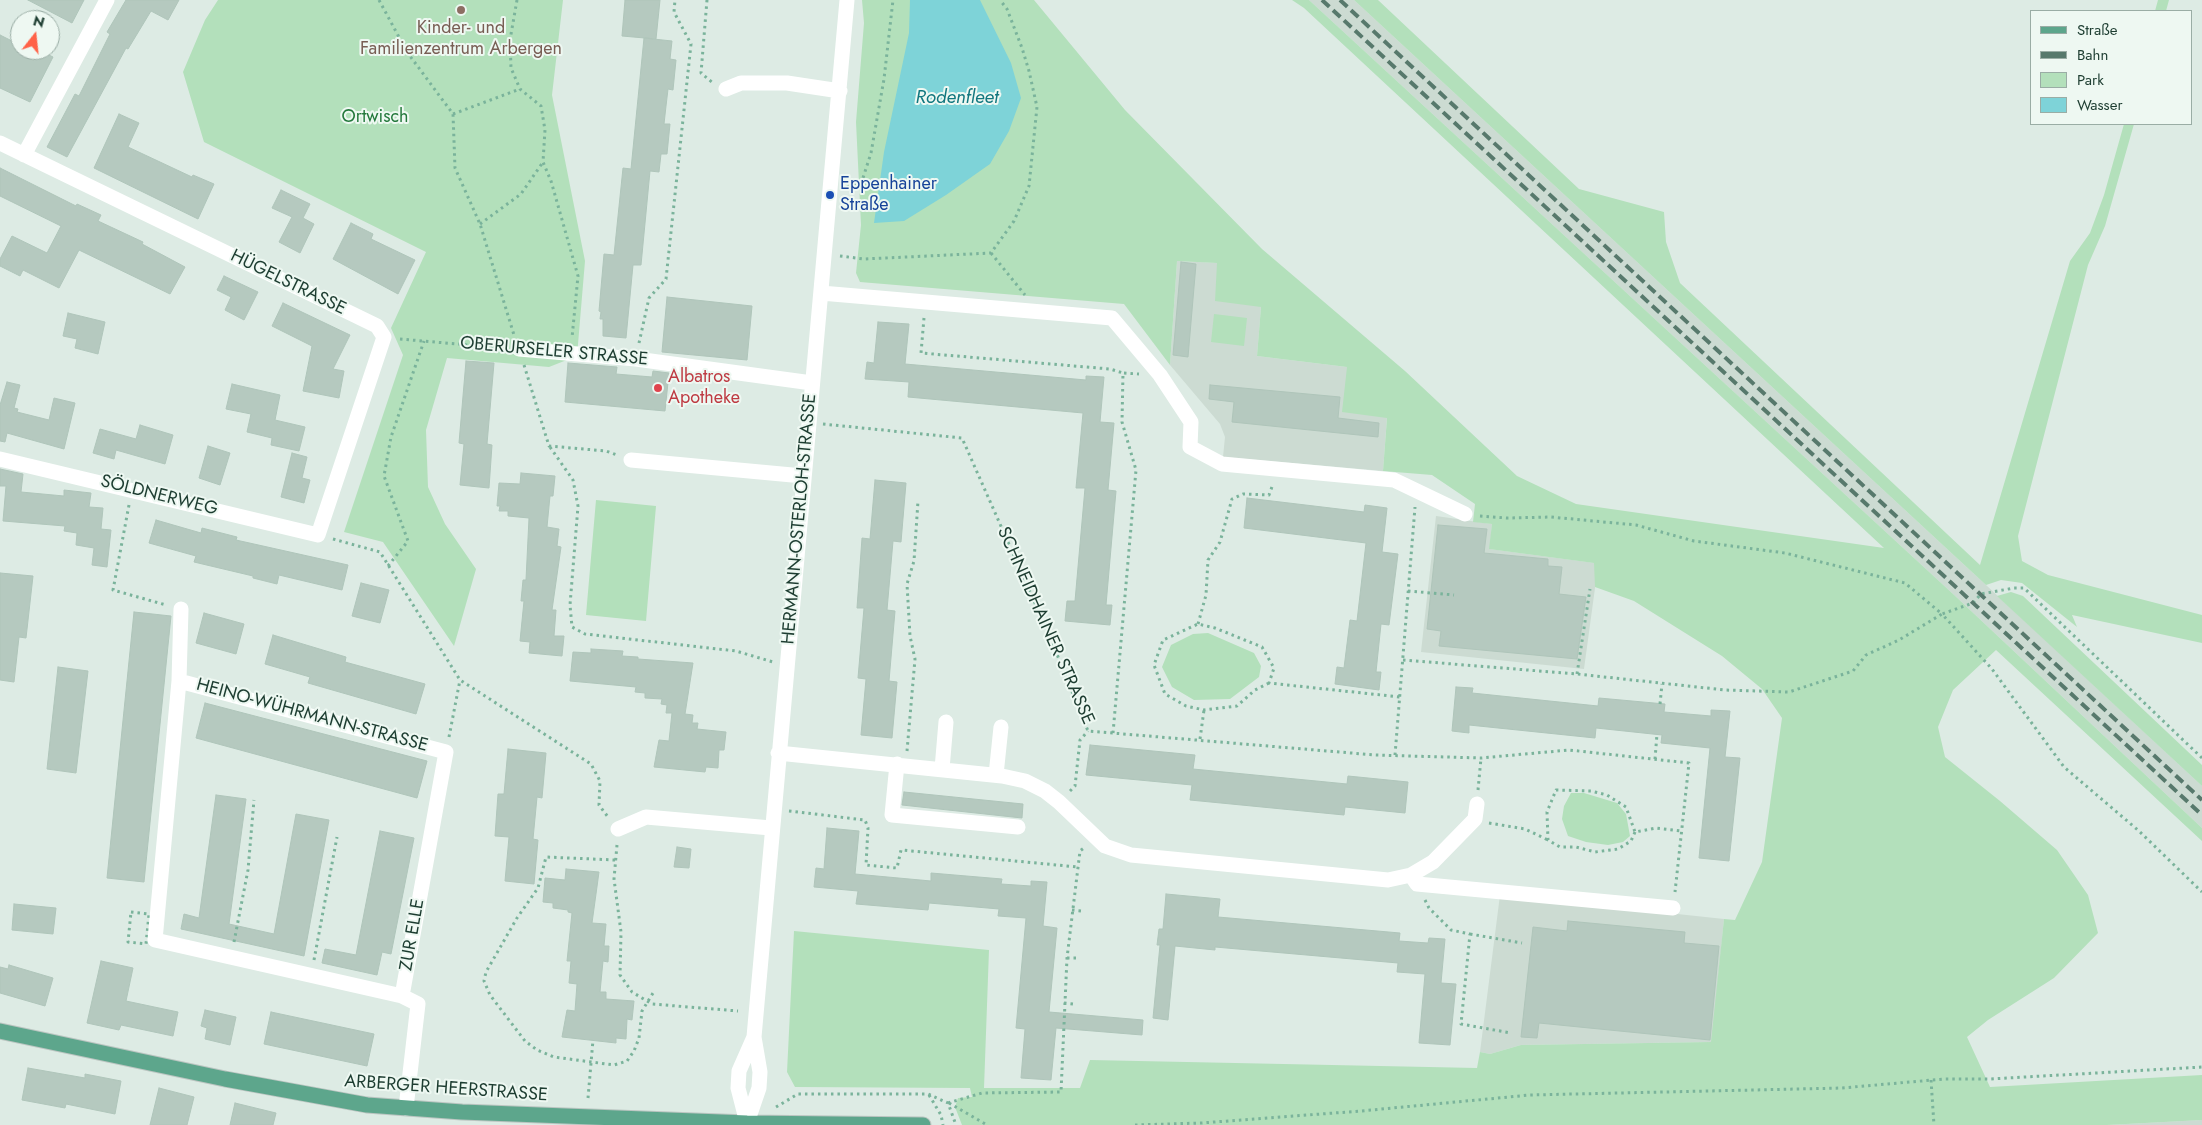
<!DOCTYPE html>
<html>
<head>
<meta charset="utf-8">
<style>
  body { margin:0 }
  #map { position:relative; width:2202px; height:1125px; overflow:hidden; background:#ddebe4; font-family:Jost,sans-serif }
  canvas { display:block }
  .legend { position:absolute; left:2030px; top:10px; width:162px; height:115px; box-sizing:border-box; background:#eef8f2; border:1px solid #9aada5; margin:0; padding:6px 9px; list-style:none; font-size:15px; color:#1d3d31 }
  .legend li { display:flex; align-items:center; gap:10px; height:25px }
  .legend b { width:25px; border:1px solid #9aada5 }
  .north { position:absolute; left:10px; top:10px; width:50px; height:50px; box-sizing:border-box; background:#eef8f2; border:1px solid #9aada5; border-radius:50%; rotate:16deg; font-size:14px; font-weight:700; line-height:20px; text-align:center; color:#1d3d31 }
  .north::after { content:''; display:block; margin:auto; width:18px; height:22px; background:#ff6248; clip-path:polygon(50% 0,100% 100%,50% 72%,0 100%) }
</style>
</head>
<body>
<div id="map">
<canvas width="2202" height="1125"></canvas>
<ul class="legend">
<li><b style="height:6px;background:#5da68c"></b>Straße</li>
<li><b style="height:6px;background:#57796c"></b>Bahn</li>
<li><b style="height:14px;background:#b3e0bb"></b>Park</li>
<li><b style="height:14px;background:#7ed3d8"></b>Wasser</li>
</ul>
<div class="north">N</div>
</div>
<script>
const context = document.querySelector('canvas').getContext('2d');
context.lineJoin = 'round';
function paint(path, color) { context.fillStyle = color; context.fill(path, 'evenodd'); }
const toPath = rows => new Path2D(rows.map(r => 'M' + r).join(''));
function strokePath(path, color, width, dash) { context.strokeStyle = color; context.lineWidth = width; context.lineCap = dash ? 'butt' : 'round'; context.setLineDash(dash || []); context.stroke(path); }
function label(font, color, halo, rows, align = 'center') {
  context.font = font + ' Jost,sans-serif'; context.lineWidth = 4; context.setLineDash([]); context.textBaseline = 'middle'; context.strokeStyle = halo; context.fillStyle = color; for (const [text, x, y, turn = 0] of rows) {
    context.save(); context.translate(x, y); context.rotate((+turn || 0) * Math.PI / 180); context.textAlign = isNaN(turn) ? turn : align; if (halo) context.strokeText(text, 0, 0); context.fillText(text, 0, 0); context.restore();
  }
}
const built = toPath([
  [1309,0,1354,0,1986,585,2202,786,2202,828,1952,593],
  [1177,261,1218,263,1261,307,1257,356,1347,367,1387,417,1383,471,1223,457,1225,437,1220,424,1170,365],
  [1436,516,1492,524,1490,549,1595,563,1595,588,1584,669,1421,652],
  [1500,895,1724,919,1712,1042,1521,1045,1490,1054,1480,1052],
  [2202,1120,2202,1125,2107,1125]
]);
const green = toPath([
  [218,0,563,0,552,95,585,261,577,356,549,367,447,358,426,430,428,487,445,524,476,569,454,646,383,542,344,532,403,355,391,328,426,252,204,142,183,72,205,20],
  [862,0,1034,0,1125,110,1262,249,1405,371,1517,476,1576,504,1884,548,1304,8,1292,0,1309,0,1952,593,2202,828,2202,841,1996,650,1953,690,1938,727,1945,757,2000,801,2057,850,2088,895,2098,933,2054,978,1988,1020,1967,1037,1990,1087,2202,1075,2202,1120,2107,1125,962,1125,955,1107,958,1098,972,1097,970,1088,795,1087,787,1072,794,931,989,950,984,1088,1080,1088,1090,1060,1477,1068,1480,1052,1490,1054,1521,1045,1711,1042,1724,919,1735,920,1762,862,1782,718,1762,689,1722,656,1634,601,1595,587,1594,563,1489,549,1492,524,1473,522,1475,504,1432,475,1383,471,1387,418,1342,412,1347,367,1257,356,1261,307,1215,301,1217,263,1177,261,1170,365,1124,304,860,282,856,273,861,225,856,122,864,23],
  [1354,0,1378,0,1579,189,1664,212,1666,242,1680,283,1980,565,2070,261,2090,233,2104,195,2124,124,2134,124,2105,226,2088,265,2018,536,2022,561,2048,575,2202,615,2202,643,2072,615,2077,627,2022,583,2001,580,1986,585],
  [2158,0,2169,0,2166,11,2155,11],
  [1214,314,1247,318,1244,346,1211,342],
  [596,500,656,506,646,621,586,615],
  [2011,592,2023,596,2202,765,2202,786,1997,596],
  [1208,633,1254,653,1261,666,1259,677,1230,699,1194,700,1172,687,1162,667,1171,645,1193,634],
  [1571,793,1584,793,1617,803,1626,814,1630,836,1623,842,1608,845,1586,842,1568,836,1562,819,1564,806]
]);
const water = toPath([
  [910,0,980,0,1011,63,1021,98,1009,131,990,164,946,195,904,221,874,223,884,152,909,33]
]);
const building = toPath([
  [28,0,84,0,72,23,28,0],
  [126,0,179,0,168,20,151,11,128,49,126,48,67,157,47,147,75,94,79,96,110,34,107,32,126,0],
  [625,0,660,0,656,39,622,36,625,0],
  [0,35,20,45,20,50,39,50,53,57,30,102,0,88,0,35],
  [644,38,672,41,670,59,676,60,673,90,668,89,666,106,664,124,670,124,667,154,661,154,659,172,650,171,641,265,633,265,626,338,603,336,603,319,600,319,601,312,599,311,604,254,614,255,623,168,631,169,644,38],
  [119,114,139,123,128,147,192,177,193,175,214,184,198,219,94,168,119,114],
  [0,168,76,206,77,204,101,215,98,221,143,242,142,244,185,267,170,294,79,250,59,288,23,270,20,276,0,266,0,259,12,236,47,253,61,226,0,196,0,168],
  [281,190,310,204,303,218,314,224,300,253,279,242,292,217,272,208,281,190],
  [351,223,373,234,371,239,415,260,398,294,333,259,351,223],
  [1181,262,1196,264,1188,357,1173,355,1181,262],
  [224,276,258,292,244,320,225,310,231,297,217,290,224,276],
  [667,297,752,306,747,360,662,352,667,297],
  [283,303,350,335,333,369,344,371,339,398,303,391,312,346,272,326,283,303],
  [68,313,105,322,98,354,75,348,77,339,63,336,68,313],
  [878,322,909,324,905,364,1086,380,1086,376,1104,377,1100,422,1114,423,1108,490,1116,491,1106,605,1112,605,1110,625,1065,621,1067,601,1075,601,1085,488,1076,488,1083,413,908,397,909,382,865,379,867,362,874,363,878,322],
  [466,361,494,363,487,444,492,445,489,488,460,485,464,444,459,443,466,361],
  [568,363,617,367,616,374,652,377,653,371,669,373,665,411,565,402,568,363],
  [7,382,20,385,14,408,18,409,17,412,49,420,54,398,75,403,64,449,7,433,5,442,0,441,0,405,7,382],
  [232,384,280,395,275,420,305,427,299,451,271,445,272,438,247,432,251,414,226,409,232,384],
  [1210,385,1340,397,1338,418,1379,423,1378,437,1232,422,1234,402,1209,399,1210,385],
  [140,425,173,435,165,464,116,450,114,459,93,453,100,429,136,439,140,425],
  [208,446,230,453,220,485,199,478,208,446],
  [292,453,307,457,302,478,310,480,304,503,281,497,292,453],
  [0,469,23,474,21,492,64,496,64,490,91,493,89,507,103,508,101,529,111,530,107,567,92,565,94,548,76,545,77,533,64,531,65,526,3,521,6,486,0,486,0,469],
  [521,473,555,476,553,496,550,496,547,527,559,529,557,546,561,547,552,610,556,610,554,636,564,636,562,656,529,653,530,642,520,641,524,601,521,601,523,580,526,580,529,518,508,516,508,511,499,511,500,506,497,506,499,483,520,484,521,473],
  [875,480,906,483,901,542,893,541,887,610,895,611,889,681,897,682,892,738,861,735,866,679,858,678,864,608,857,608,862,538,870,539,875,480],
  [1247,498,1364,512,1365,505,1387,508,1382,552,1398,554,1389,625,1381,624,1376,672,1381,672,1379,690,1335,684,1337,667,1344,668,1350,620,1357,621,1366,543,1244,528,1247,498],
  [156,520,201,533,202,528,237,537,236,540,348,565,342,590,279,575,277,584,253,578,253,576,194,562,196,556,149,543,156,520],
  [1438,525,1487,529,1484,553,1548,559,1548,566,1562,567,1559,594,1586,597,1577,659,1439,646,1441,631,1427,629,1438,525],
  [0,573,33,576,26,638,19,637,14,682,0,680,0,573],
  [361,583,389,590,380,623,352,616,361,583],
  [134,612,171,616,144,882,107,878,134,612],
  [204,613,244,624,236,654,196,643,204,613],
  [273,635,346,657,345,662,425,684,416,714,308,683,310,677,265,664,273,635],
  [591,649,623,651,622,656,638,657,638,659,693,663,685,714,693,715,692,723,698,723,697,729,726,732,724,750,719,750,718,768,706,767,705,772,654,767,659,740,669,741,672,713,666,713,667,705,661,704,662,699,645,698,645,693,635,692,636,687,570,681,573,652,591,653,591,649],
  [58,667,88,671,76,773,47,769,58,667],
  [1456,687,1473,688,1472,693,1598,706,1599,698,1665,704,1664,712,1711,716,1711,710,1730,711,1725,757,1740,758,1729,861,1699,858,1710,748,1661,743,1662,735,1596,728,1595,738,1469,725,1469,733,1452,731,1456,687],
  [205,703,427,761,417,798,196,738,205,703],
  [1090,745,1195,755,1193,769,1347,784,1348,776,1408,782,1405,813,1345,807,1344,815,1190,800,1192,785,1086,775,1090,745],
  [508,749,546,753,542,798,537,797,533,839,538,840,534,884,505,881,509,837,495,836,498,794,504,794,508,749],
  [904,792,1023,804,1022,818,902,805,904,792],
  [216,795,246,799,229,924,274,934,296,814,329,820,304,956,181,929,184,914,199,918,216,795],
  [827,828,859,831,855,874,931,881,931,873,1002,879,1001,884,1031,886,1031,881,1047,882,1043,926,1057,928,1049,1012,1143,1020,1142,1035,1056,1028,1051,1080,1021,1078,1025,1029,1016,1028,1026,918,998,916,999,909,929,903,928,910,856,904,858,891,814,887,816,868,824,869,827,828],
  [380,831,414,838,391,954,382,952,377,975,322,963,325,949,356,955,380,831],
  [677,847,691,849,689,868,674,867,677,847],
  [566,869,599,872,592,923,606,924,604,946,609,946,608,962,603,961,600,992,606,992,606,999,634,1001,632,1020,627,1019,626,1039,616,1038,616,1043,562,1037,567,1010,575,1011,577,984,569,983,571,961,567,961,572,913,568,912,568,910,553,908,553,903,543,902,545,878,565,880,566,869],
  [1166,894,1220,899,1218,917,1400,933,1399,941,1428,943,1429,938,1445,939,1441,983,1456,984,1450,1045,1419,1043,1425,974,1397,972,1398,963,1215,947,1215,950,1175,946,1168,1020,1153,1018,1160,945,1157,945,1159,929,1163,929,1166,894],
  [14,904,56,908,53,934,12,930,14,904],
  [1568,921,1685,932,1684,943,1719,946,1710,1040,1539,1023,1537,1038,1521,1037,1533,927,1567,931,1568,921],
  [101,961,133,968,126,1001,178,1012,173,1036,121,1025,119,1030,87,1023,101,961],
  [9,965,53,978,45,1006,0,993,0,967,8,969,9,965],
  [205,1010,236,1017,230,1045,205,1039,207,1028,201,1026,205,1010],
  [271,1012,374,1034,367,1066,264,1044,271,1012],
  [28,1068,85,1078,85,1074,121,1081,115,1114,66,1104,65,1108,22,1100,28,1068],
  [159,1088,194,1097,187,1125,150,1125,159,1088],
  [235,1103,276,1113,273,1125,230,1125,235,1103]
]);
const path = toPath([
  [379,0,407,52,453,114,455,168,480,224,514,335],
  [517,0,510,40,511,68,520,89,541,106,545,130,543,162,551,181,578,276,572,338],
  [707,0,701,73,713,83],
  [453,114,520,89],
  [847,187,862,181,871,153,884,79,893,0],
  [480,224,521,194,543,162],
  [991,253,1025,295],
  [840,256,864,259,991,253,1014,221,1029,186,1037,107,1029,71,1022,48,1007,9,1000,0],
  [924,318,921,353,1110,369,1123,373],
  [400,339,503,348],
  [639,343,649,298,666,279,691,44,674,12,675,0],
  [524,365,549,446,606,451,617,455],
  [823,424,962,438,1050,637,1088,731,1375,755,1481,758,1569,750,1689,763,1675,892],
  [550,447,573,480,578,506,570,605,572,627,585,634,736,651,773,662],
  [129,505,113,590,166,605],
  [1480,516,1507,518,1551,517,1636,525,1694,541,1785,553,1905,583,1942,614,1973,603,1981,594,2014,588,2024,588,2202,758],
  [333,539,380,552,460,680,591,764,600,781,599,805,608,817],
  [388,566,408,541,384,476,391,437,424,341],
  [1408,591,1454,595],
  [1198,624,1206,595,1208,560,1220,542,1232,499,1243,494,1269,495,1273,484],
  [1403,660,1577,674,1725,690,1789,692,1853,671,1866,655,1899,640,1942,614,1992,669,2064,767,2139,831,2202,892],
  [1577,674,1590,589],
  [1269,683,1255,690,1237,706,1204,710,1186,706,1165,694,1154,665,1163,640,1198,624,1215,628,1262,647,1274,668,1269,683,1400,697],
  [1660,704,1662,684],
  [1113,733,1136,470,1122,422,1123,373,1139,374],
  [449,737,460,680],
  [1200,739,1204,710],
  [907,751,915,659,910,636,907,584,914,561,918,501],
  [1395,755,1415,507],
  [1655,759,1657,734],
  [1478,790,1481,758],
  [1070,791,1075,786,1080,740,1088,731],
  [789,811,865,820,868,828,866,865,897,868,901,850,1078,867],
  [1489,823,1525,829,1548,840],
  [1635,832,1631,841,1618,849,1595,852,1576,847,1560,847,1548,840,1547,812,1556,790,1591,791,1607,795,1626,807,1635,832,1656,828,1682,831],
  [617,845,614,879,621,932,620,975,632,992,652,1004,738,1011],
  [615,860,546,857,538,888,517,918,486,972,484,981,490,995,525,1041,537,1050,554,1057,614,1065,627,1061,634,1051,639,1038,642,1011,653,993],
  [1425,900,1429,908,1451,930,1470,934,1461,1024,1511,1033],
  [1072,910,1082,911],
  [131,912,149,914,146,944,128,942,131,912],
  [1470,934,1522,943],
  [234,942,248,870,254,800],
  [1067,958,1076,958],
  [314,960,337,837],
  [1064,1003,1073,1004],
  [1931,1080,1934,1125],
  [929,1095,941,1115,943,1125],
  [588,1098,593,1040],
  [948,1103,982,1093,1061,1092,1067,958,1080,851,1084,848],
  [949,1103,987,1125],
  [776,1107,798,1094,928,1094,948,1103,956,1125],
  [1135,1125,1201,1123,1361,1111,1530,1095,1842,1088,1944,1079,1990,1079,2202,1067]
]);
const minor = toPath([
  [726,89,741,83,787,83,840,91],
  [0,143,377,326,384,337,318,535,0,459],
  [24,155,107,0],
  [821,293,1112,318,1160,375,1191,422,1190,447,1222,464,1394,480,1465,514],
  [519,349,636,359,812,383],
  [631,460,803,476],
  [181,609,179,681,446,752,402,996,418,1004,406,1108],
  [179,681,155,940,402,996],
  [778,753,1002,776,1025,781,1045,791,1059,802,1105,846,1131,855,1388,880,1411,875,1433,862,1475,819,1477,804],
  [897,764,892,815,1018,827],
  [942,769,946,722],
  [996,775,1001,727],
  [618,829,646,817,771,828],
  [1411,875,1417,884,1673,908],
  [747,1123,759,1088,760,1072,754,1037,847,0],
  [747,1123,738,1088,739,1071,754,1037]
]);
const major = toPath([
  [0,1031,225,1079,367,1105,462,1112,747,1123,923,1125]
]);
const rail = toPath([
  [1322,0,2202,815],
  [1340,0,2202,800]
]);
const markers = [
  [461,10,5,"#8d6e63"],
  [830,195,5,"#1a4fb4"],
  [658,388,5,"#e0444e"]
];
const educationNames = [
  ["Kinder- und",461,29],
  ["Familienzentrum Arbergen",461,50]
];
const parkNames = [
  ["Ortwisch",375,118]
];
const transitNames = [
  ["Eppenhainer",840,185],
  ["Straße",840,206]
];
const streetNames = [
  ["HÜGELSTRASSE",288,283,26],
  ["OBERURSELER STRASSE",554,352,5],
  ["SÖLDNERWEG",159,496,14],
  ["HERMANN-OSTERLOH-STRASSE",800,519,-85],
  ["SCHNEIDHAINER STRASSE",1045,626,66],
  ["HEINO-WÜHRMANN-STRASSE",312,716,15],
  ["ZUR ELLE",413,935,-80],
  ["ARBERGER HEERSTRASSE",446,1089,4]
];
const healthNames = [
  ["Albatros",668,378],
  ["Apotheke",668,399]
];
const waterNames = [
  ["Rodenfleet",957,98]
];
paint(built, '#ccdbd2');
paint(green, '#b3e0bb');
paint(water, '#7ed3d8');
paint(building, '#b5c9bf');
strokePath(building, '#afc5ba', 1);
strokePath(major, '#bbc5c1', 17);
strokePath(path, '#7ab39b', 3, [2.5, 4]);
strokePath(minor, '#fff', 15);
strokePath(major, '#5da68c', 15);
strokePath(rail, '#57796c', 4, [10, 5]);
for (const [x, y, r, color] of markers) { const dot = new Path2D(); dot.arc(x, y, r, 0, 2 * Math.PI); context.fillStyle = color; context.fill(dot); strokePath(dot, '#eef8f2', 2); }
label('18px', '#785e54', '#eef8f2', educationNames);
label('18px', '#23783b', '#eef8f2', parkNames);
label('18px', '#164399', '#eef8f2', transitNames, 'left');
label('18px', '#1d3d31', '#eef8f2', streetNames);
label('18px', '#be3a42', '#eef8f2', healthNames, 'left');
label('italic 19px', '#11777f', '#eef8f2', waterNames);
</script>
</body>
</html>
